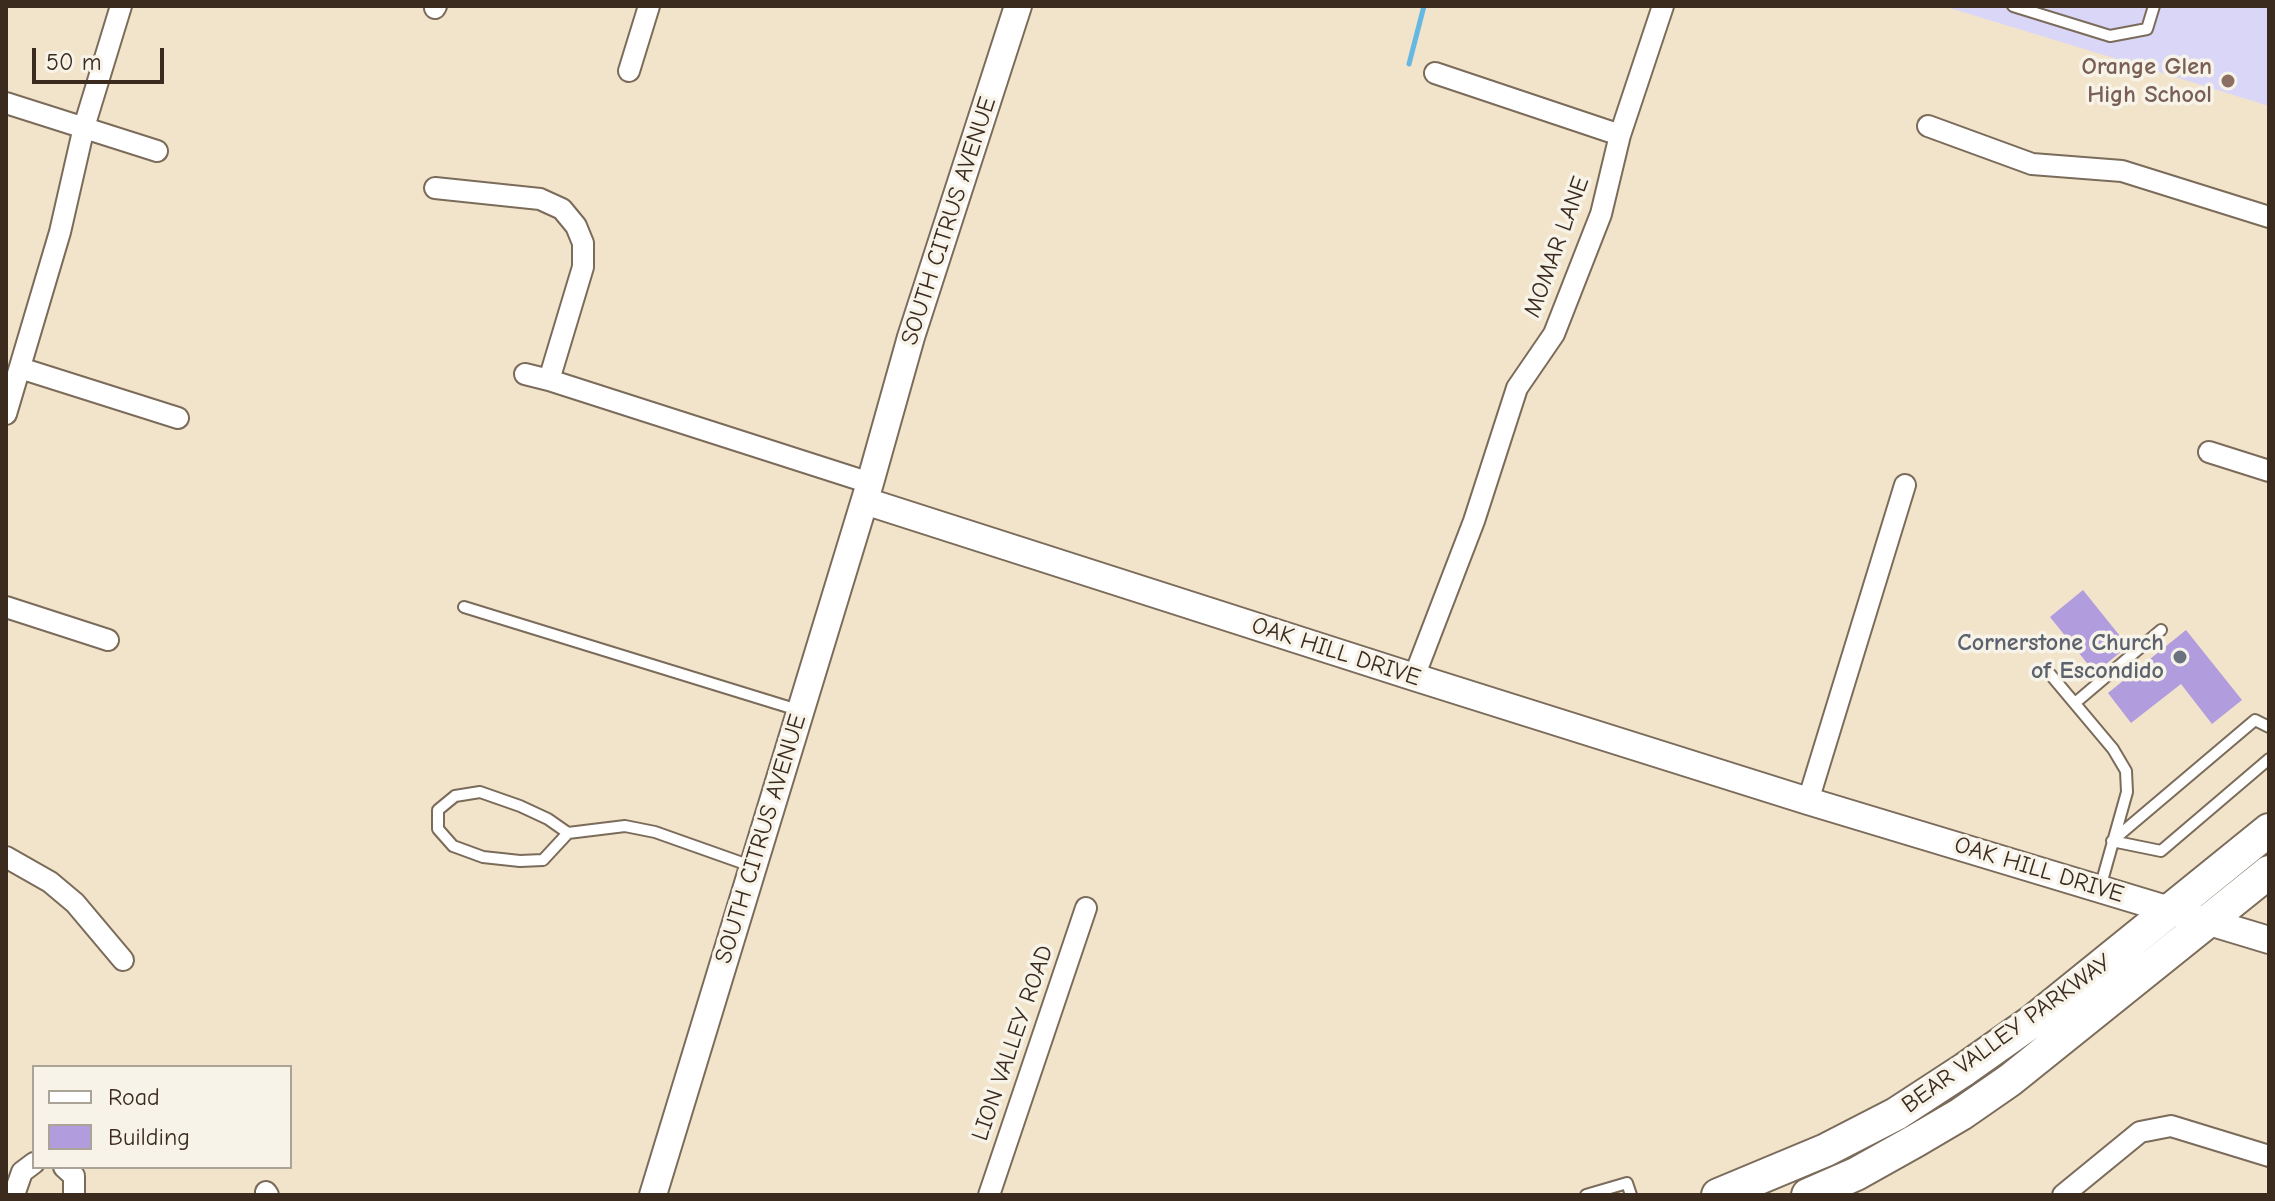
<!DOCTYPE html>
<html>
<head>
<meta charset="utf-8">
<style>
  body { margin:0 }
  #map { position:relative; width:2275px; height:1201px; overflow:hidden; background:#f2e4ca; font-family:"Comic Neue",sans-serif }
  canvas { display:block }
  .frame { position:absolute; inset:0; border:8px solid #3b2a1e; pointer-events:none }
  .legend { position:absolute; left:32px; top:1065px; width:260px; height:104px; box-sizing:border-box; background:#f7f3e8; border:2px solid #aca397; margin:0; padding:10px 14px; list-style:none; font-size:24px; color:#3b2a1e }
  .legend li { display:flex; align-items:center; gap:16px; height:40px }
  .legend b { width:40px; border:2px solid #aca397 }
  .scale { position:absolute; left:32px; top:48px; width:132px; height:36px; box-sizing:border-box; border:4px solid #3b2a1e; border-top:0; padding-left:10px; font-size:24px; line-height:28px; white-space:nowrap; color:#3b2a1e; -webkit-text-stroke:6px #f7f3e8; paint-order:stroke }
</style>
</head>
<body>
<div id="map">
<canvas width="2275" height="1201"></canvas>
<div class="frame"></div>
<ul class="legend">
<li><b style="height:10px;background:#fff"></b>Road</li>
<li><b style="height:22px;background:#b19cdd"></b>Building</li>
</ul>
<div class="scale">50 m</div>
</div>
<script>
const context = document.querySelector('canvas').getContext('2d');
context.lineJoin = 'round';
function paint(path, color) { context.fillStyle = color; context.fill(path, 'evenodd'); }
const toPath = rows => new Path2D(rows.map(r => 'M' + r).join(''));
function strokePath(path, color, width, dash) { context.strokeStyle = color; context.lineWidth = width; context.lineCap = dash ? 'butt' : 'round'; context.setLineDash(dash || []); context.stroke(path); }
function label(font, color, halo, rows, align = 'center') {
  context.font = font + ' "Comic Neue",sans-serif'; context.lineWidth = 7; context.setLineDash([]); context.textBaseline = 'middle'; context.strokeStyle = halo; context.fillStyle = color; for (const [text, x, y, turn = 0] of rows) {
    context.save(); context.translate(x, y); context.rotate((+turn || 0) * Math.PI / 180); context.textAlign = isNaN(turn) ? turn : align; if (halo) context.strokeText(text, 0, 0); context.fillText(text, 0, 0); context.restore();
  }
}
const built = toPath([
  [1943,6,2269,6,2269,106,2104,55]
]);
const stream = toPath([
  [1409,64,1424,6]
]);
const building = toPath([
  [2083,590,2128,646,2095,673,2050,617],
  [2186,630,2242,700,2212,724,2181,684,2131,723,2108,693]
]);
const service = toPath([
  [2013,6,2110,36,2147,29,2154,6],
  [464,607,798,710],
  [2050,674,2113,749,2126,771,2127,792,2100,888],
  [2075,703,2161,630],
  [2269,727,2255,720,2112,841,2161,851,2269,759],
  [568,833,543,860,520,861,483,857,453,846,438,829,438,810,455,796,480,792,520,806,548,819,568,833,625,826,655,832,751,866],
  [1586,1195,1627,1183,1631,1195]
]);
const minor = toPath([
  [435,8,436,6],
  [629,71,649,6],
  [1435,73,1620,135],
  [6,103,157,151],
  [1928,126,2032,164,2122,171,2269,217],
  [435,188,540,199,562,209,576,226,583,243,583,267,549,380],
  [20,368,178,418],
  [525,374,549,380,870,483],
  [6,414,60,232,84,127,121,6],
  [2209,452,2269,471],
  [6,607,108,640],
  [1414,677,1474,521,1517,388,1554,334,1601,214,1620,135,1663,6],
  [1808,801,1905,485],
  [6,857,50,882,75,903,123,960],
  [64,1167,74,1176,74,1195],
  [266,1192,268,1195],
  [14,1195,22,1172,34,1163],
  [989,1195,1086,908],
  [2063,1195,2140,1132,2171,1126,2269,1156]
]);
const tertiary = toPath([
  [865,501,1414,677,1808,801,2269,940],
  [653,1195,870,483,911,337,1018,6]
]);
const primary = toPath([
  [1718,1195,1826,1150,1896,1114,1965,1069,2033,1021,2269,830],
  [1808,1195,1856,1174,1915,1141,1961,1114,2010,1080,2269,872]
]);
const markers = [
  [2228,81,8,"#8d6e63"],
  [2180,657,8,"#6b7280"]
];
const educationNames = [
  ["Orange Glen",2212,67],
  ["High School",2212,95]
];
const streetNames = [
  ["SOUTH CITRUS AVENUE",949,221,-72],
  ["MOMAR LANE",1557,247,-70],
  ["OAK HILL DRIVE",1336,652,18],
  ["SOUTH CITRUS AVENUE",761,839,-73],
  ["OAK HILL DRIVE",2039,870,17],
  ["BEAR VALLEY PARKWAY",2007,1034,-36],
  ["LION VALLEY ROAD",1013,1043,-71]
];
const worshipNames = [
  ["Cornerstone Church",2164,643],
  ["of Escondido",2164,671]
];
paint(built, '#d9d6f7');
strokePath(stream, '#66b8e2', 5);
paint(building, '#b19cdd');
strokePath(service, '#7b6b5a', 14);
strokePath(minor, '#7b6b5a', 24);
strokePath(tertiary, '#7b6b5a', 30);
strokePath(primary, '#7b6b5a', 36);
strokePath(service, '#fff', 10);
strokePath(minor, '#fff', 20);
strokePath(tertiary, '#fff', 26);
strokePath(primary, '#fff', 32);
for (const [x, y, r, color] of markers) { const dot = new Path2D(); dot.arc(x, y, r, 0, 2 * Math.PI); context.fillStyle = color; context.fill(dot); strokePath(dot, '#f7f3e8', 3); }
label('bold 24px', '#785e54', '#f7f3e8', educationNames, 'right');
label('24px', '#3b2a1e', '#f7f3e8', streetNames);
label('bold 24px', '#5b616d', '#f7f3e8', worshipNames, 'right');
</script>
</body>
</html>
